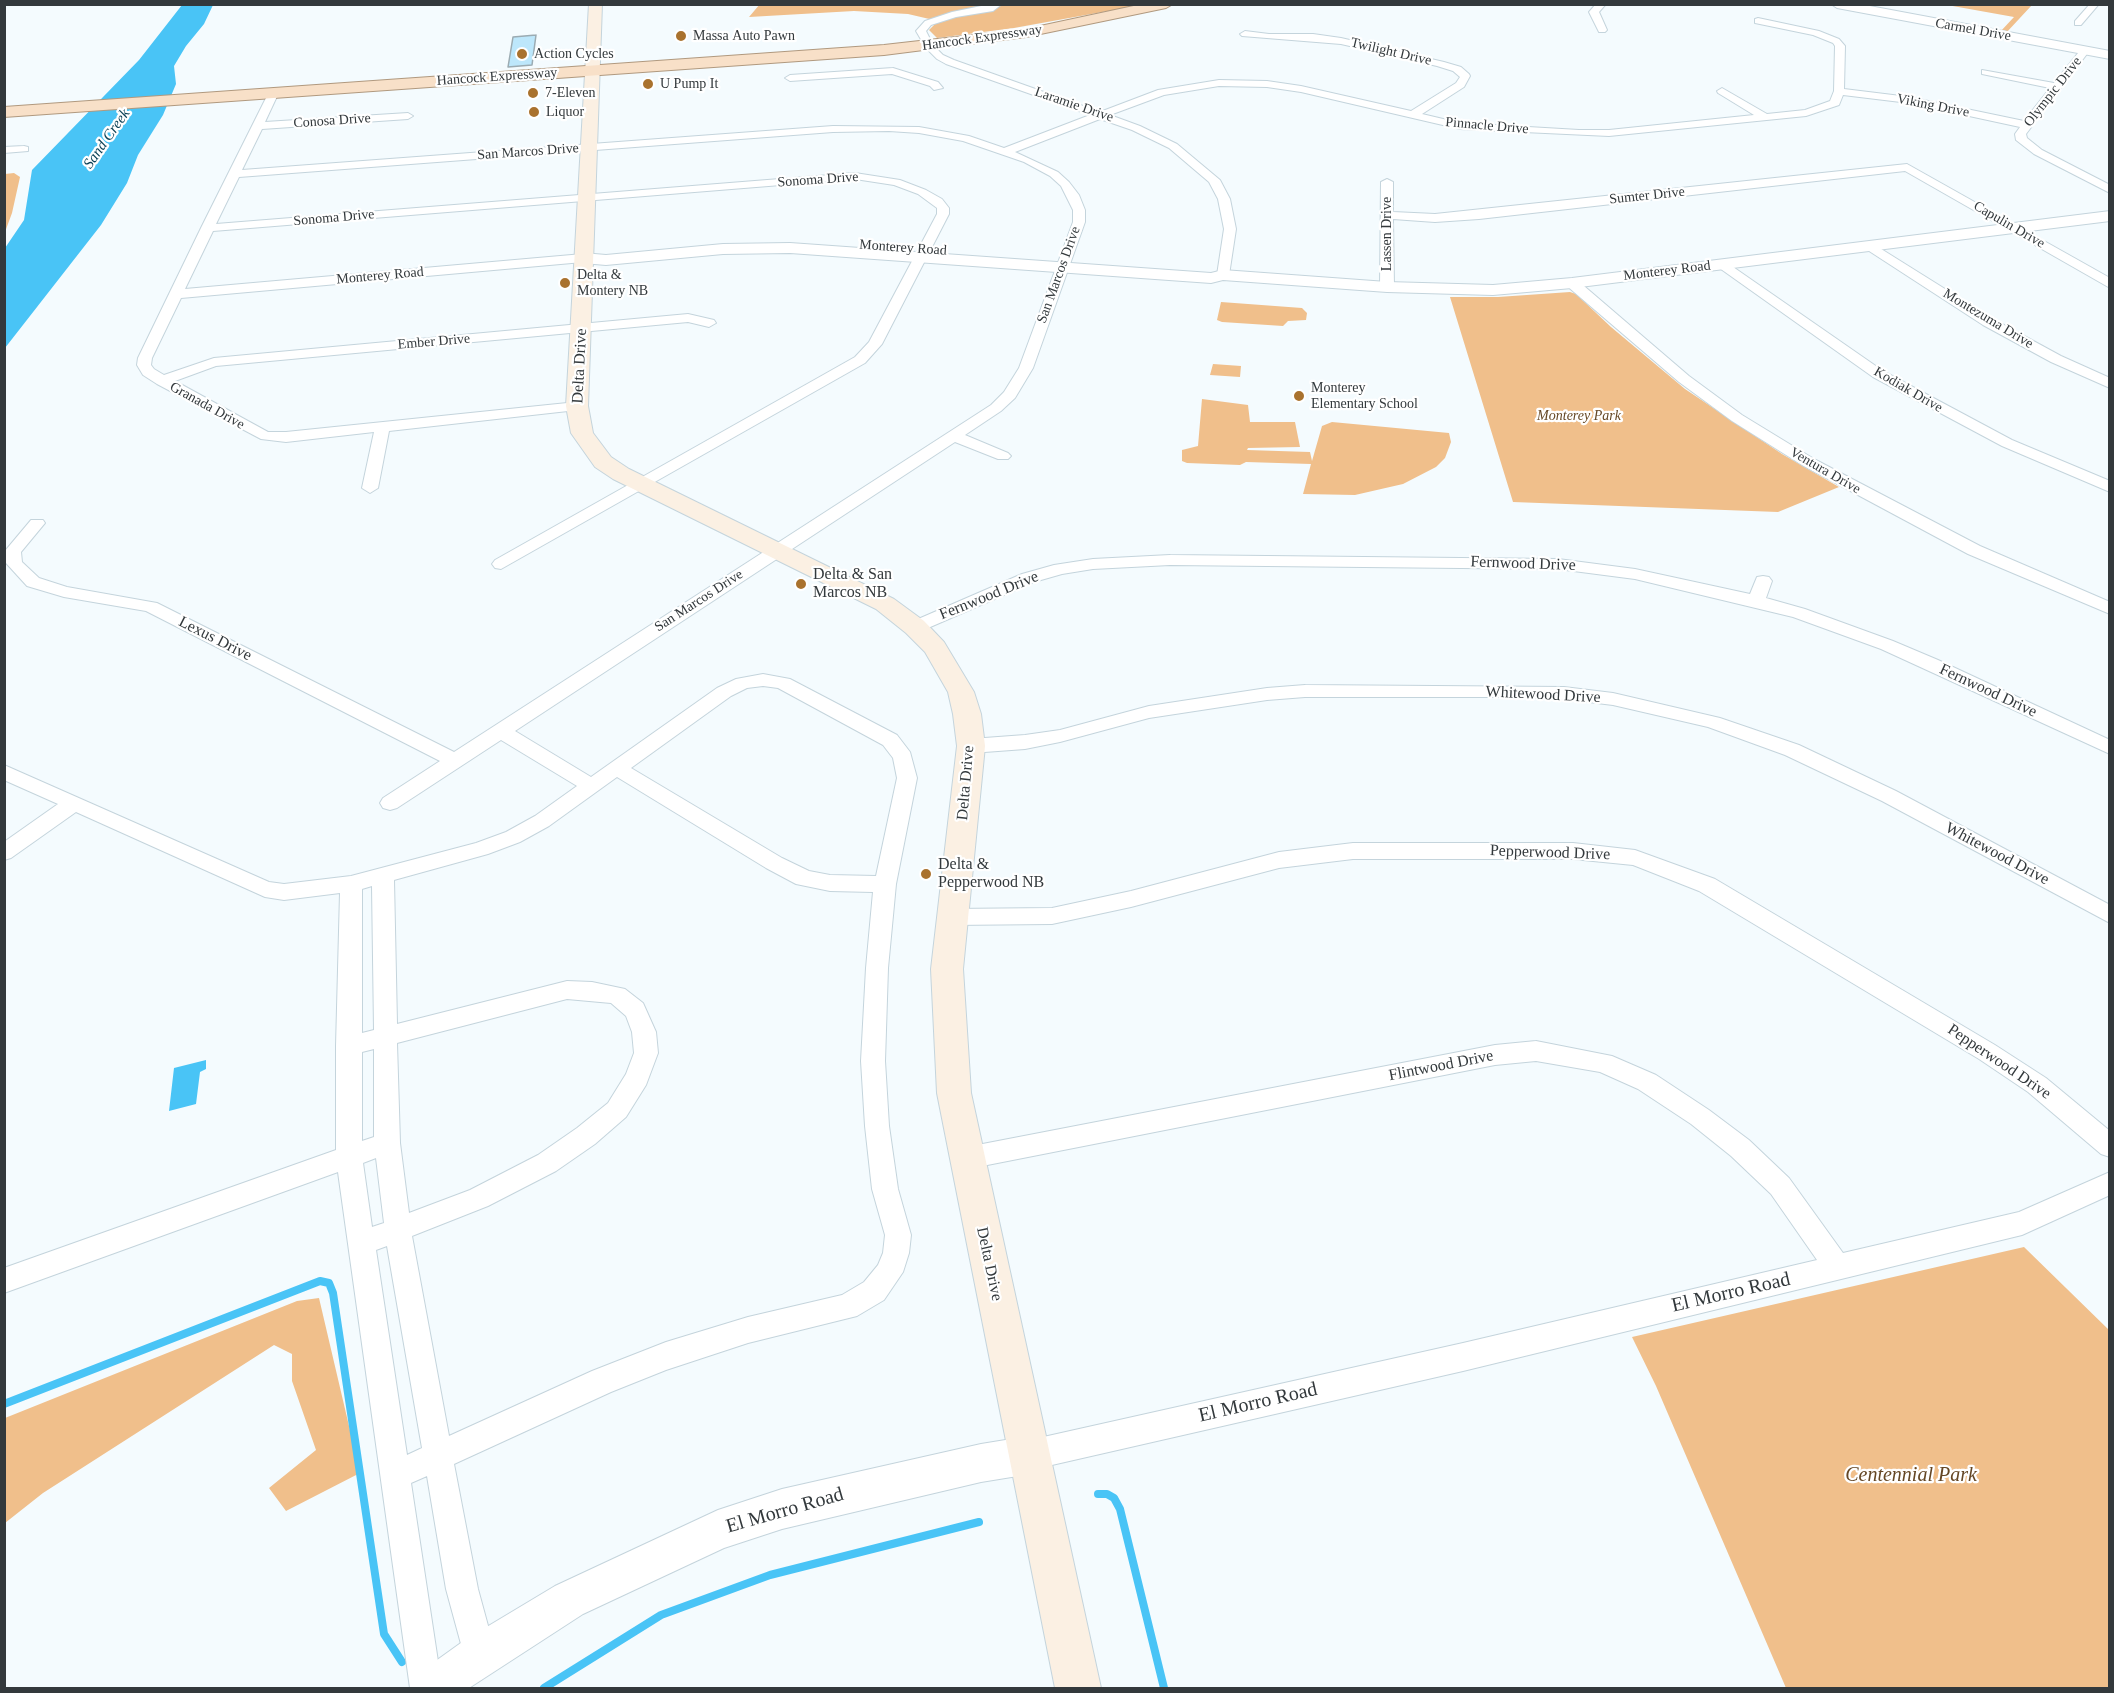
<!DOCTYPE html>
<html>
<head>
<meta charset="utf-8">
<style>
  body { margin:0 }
  #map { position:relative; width:2114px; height:1693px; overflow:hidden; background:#f4fbfe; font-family:"Times New Roman",serif }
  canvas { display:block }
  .frame { position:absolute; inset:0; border:6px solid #33393c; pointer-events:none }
</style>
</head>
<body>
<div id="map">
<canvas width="2114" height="1693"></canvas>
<div class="frame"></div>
</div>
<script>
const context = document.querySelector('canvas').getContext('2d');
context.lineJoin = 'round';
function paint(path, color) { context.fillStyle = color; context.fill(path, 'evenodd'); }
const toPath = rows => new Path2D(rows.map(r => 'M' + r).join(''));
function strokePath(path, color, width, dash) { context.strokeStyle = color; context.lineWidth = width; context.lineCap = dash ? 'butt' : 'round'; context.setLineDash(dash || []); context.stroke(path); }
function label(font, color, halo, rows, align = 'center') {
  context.font = font + ' "Times New Roman",serif'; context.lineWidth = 4.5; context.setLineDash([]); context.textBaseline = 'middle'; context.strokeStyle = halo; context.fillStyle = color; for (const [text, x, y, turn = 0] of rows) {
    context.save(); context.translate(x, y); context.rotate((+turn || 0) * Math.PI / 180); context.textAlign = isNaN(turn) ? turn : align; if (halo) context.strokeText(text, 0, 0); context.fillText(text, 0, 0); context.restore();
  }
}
const green = toPath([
  [760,4,1141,5,1014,28,937,38,929,30,938,21,908,14,854,11,749,17],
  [1947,5,2032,5,2006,33,2000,32,2014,17],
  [14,173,20,177,12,213,5,232,5,174],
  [1570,292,1576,294,1611,327,1685,389,1782,454,1839,487,1778,512,1513,502,1450,297,1498,297],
  [1221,302,1302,308,1307,313,1306,320,1288,321,1283,326,1222,322,1217,320],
  [1213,364,1241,366,1240,377,1210,375],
  [1202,399,1248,405,1250,422,1295,422,1300,447,1248,448,1247,450,1310,452,1312,461,1322,426,1332,422,1449,433,1451,442,1445,458,1436,467,1403,484,1355,495,1303,494,1311,464,1246,462,1240,465,1187,463,1182,461,1182,450,1198,446],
  [2024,1247,2109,1330,2109,1688,1786,1688,1656,1386,1632,1337],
  [319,1298,360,1473,286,1511,269,1488,316,1450,292,1381,292,1354,274,1345,43,1493,5,1523,5,1418,297,1301]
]);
const water = toPath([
  [182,5,213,5,204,24,186,46,174,66,176,84,163,115,138,155,127,183,101,225,5,348,5,248,24,220,32,170,139,60],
  [206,1060,206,1069,200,1072,196,1104,169,1111,174,1068]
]);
const stream = toPath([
  [4,1404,320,1281,329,1283,333,1293,384,1634,402,1662],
  [1098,1494,1107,1494,1114,1498,1120,1509,1164,1688],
  [544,1688,661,1615,770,1575,979,1522]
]);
const building = toPath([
  [536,35,532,65,508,67,513,37,536,35]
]);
const minor = toPath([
  [991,4,1002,4,993,11,956,17,931,25,926,31,933,45,943,55,954,60,1100,112,1158,90,1219,80,1267,81,1301,86,1411,111,1456,83,1460,77,1453,71,1437,66,1341,44,1242,36,1240,34,1245,31,1269,34,1313,34,1341,38,1444,62,1461,67,1469,74,1470,76,1464,87,1422,114,1460,123,1579,130,1609,130,1754,115,1718,93,1717,91,1722,88,1767,114,1805,110,1830,101,1834,91,1835,46,1833,43,1813,35,1755,23,1755,19,1758,18,1819,31,1839,39,1845,46,1844,89,1909,97,2024,121,2050,88,1982,74,1982,70,2054,83,2082,48,2085,47,2090,50,2026,134,2027,138,2042,150,2110,185,2110,193,2034,154,2016,140,2015,134,2020,127,1909,103,1843,95,1839,105,1806,116,1609,136,1460,129,1301,92,1267,87,1219,86,1164,95,1110,115,1140,126,1177,144,1220,180,1230,199,1236,229,1229,275,1223,279,1217,275,1224,229,1218,199,1209,182,1169,148,1132,130,1100,119,1015,152,1058,172,1069,182,1079,195,1085,210,1085,222,1033,368,1015,398,1001,411,965,435,1008,453,1011,456,1008,459,998,459,955,442,515,731,591,777,717,688,736,679,763,674,790,679,897,735,910,752,917,778,896,884,888,968,885,1061,889,1126,898,1189,911,1235,909,1253,903,1272,884,1300,857,1316,748,1343,666,1370,611,1392,454,1464,478,1589,496,1655,491,1666,480,1671,469,1666,464,1655,446,1589,427,1476,411,1483,442,1688,410,1688,338,1172,4,1293,4,1268,336,1150,336,1046,340,893,284,900,265,897,76,812,11,858,4,860,4,842,58,804,4,780,4,765,269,882,284,884,351,876,476,843,506,832,535,816,577,786,501,740,397,808,390,810,383,808,380,803,383,798,440,761,146,611,64,597,27,586,6,563,5,551,31,520,43,520,45,523,21,552,22,562,39,578,67,587,157,603,454,752,991,405,1004,392,1019,368,1073,222,1073,210,1061,186,1050,176,1024,162,963,141,919,133,889,131,833,132,239,177,216,224,855,173,900,180,926,190,942,199,949,208,949,214,882,344,865,363,501,569,495,568,492,564,495,560,855,357,869,342,937,214,937,208,918,194,894,185,855,179,213,231,185,289,583,254,589,258,583,262,181,298,152,358,151,365,154,369,164,375,214,358,688,314,714,320,716,323,709,327,688,322,216,366,175,381,268,432,286,432,577,402,584,406,577,410,389,431,378,488,370,493,362,488,374,432,286,442,261,439,157,384,143,375,137,365,138,358,201,228,270,90,279,92,265,122,408,113,413,116,408,119,262,129,242,170,833,126,919,127,969,136,1004,148,1090,115,946,64,937,59,926,48,916,31,925,21,952,12,991,4],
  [763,686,778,688,883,745,893,758,897,778,876,876,830,875,809,871,782,858,631,768,731,696,747,688,763,686],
  [617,777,766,868,796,884,830,891,873,892,866,968,861,1061,865,1126,872,1189,885,1235,883,1253,878,1265,864,1282,842,1295,748,1317,666,1342,592,1371,449,1436,412,1236,488,1206,556,1171,595,1144,626,1117,646,1085,658,1053,656,1032,643,1003,625,989,592,982,567,981,397,1024,394,880,488,854,520,842,549,826,617,777],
  [372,886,374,1030,362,1033,362,889,372,886],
  [567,999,611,1003,626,1016,632,1032,634,1053,626,1074,608,1103,577,1128,538,1155,470,1190,409,1213,400,1143,397,1043,567,999],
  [374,1049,374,1137,362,1141,362,1052,374,1049],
  [376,1158,384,1223,372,1227,363,1163,376,1158],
  [387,1246,422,1448,407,1455,376,1250,387,1246],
  [1596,4,1606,4,1599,12,1607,30,1605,32,1599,32,1589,12,1596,4],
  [2090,4,2099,4,2081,25,2075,25,2075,21,2090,4],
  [893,68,938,82,943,88,934,90,930,86,892,74,790,81,785,78,790,75,893,68],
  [24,146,28,147,28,151,4,153,4,147,24,146],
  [1907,164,2110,278,2110,288,1905,171,1479,219,1435,222,1393,219,1394,287,1387,291,1380,287,1381,182,1387,179,1393,182,1393,212,1435,214,1907,164],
  [1870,242,1993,319,2061,356,2110,378,2110,388,2051,362,1983,325,1866,249,1864,246,1866,243,1870,242],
  [1723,260,1883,371,2012,440,2110,481,2110,492,2002,446,1873,377,1718,267,1717,264,1718,261,1723,260],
  [1572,279,1577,280,1689,376,1742,415,1814,459,1980,546,2110,602,2110,614,1968,554,1802,465,1732,421,1679,382,1567,286,1565,283,1572,279],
  [1170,555,1558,559,1635,569,1750,594,1757,577,1763,576,1769,577,1772,581,1766,598,1805,609,1893,641,1938,660,2110,740,2110,754,1881,649,1793,617,1635,579,1558,569,1170,565,1093,569,1062,574,1034,582,921,631,915,632,909,631,906,627,909,623,1022,574,1054,565,1093,559,1170,555],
  [1305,685,1564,687,1613,693,1720,718,1799,745,1896,791,2110,905,2110,923,1882,801,1785,755,1708,727,1613,705,1564,699,1512,697,1305,697,1267,700,1149,718,1060,742,1025,749,971,753,964,751,961,746,964,741,971,739,1025,735,1060,730,1149,706,1267,688,1305,685],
  [1353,843,1573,843,1635,850,1715,879,1995,1045,2046,1078,2110,1131,2110,1157,2101,1154,2028,1092,1979,1059,1699,891,1633,865,1573,859,1353,859,1279,868,1131,907,1052,924,951,925,943,923,940,917,943,911,951,909,1052,908,1131,891,1279,852,1353,843],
  [1536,1041,1612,1056,1656,1075,1709,1110,1749,1140,1789,1178,1843,1253,2019,1212,2110,1172,2110,1195,2022,1235,1463,1371,1030,1470,1020,1465,1015,1455,1020,1445,1030,1440,1463,1343,1817,1260,1771,1194,1731,1156,1691,1124,1638,1089,1600,1072,1536,1061,1495,1065,967,1169,958,1166,954,1158,958,1150,967,1147,1495,1045,1536,1041]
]);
const tertiary = toPath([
  [1831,4,1859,4,2110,51,2110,59,1837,8,1831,4],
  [2110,211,2110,221,1572,288,1493,295,1387,292,1223,280,1211,283,790,253,723,254,606,265,583,263,575,258,583,253,606,255,723,244,790,243,1211,273,1223,270,1387,282,1493,285,1572,278,2110,211],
  [1030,1436,1043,1442,1049,1455,1043,1468,1030,1474,981,1482,782,1529,724,1548,583,1614,469,1688,413,1688,419,1673,465,1640,555,1586,718,1510,782,1489,981,1444,1030,1436]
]);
const secondary = toPath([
  [589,4,602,4,588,406,593,433,611,457,629,469,894,599,924,621,944,642,974,692,981,714,985,746,963,969,971,1093,1101,1688,1055,1688,937,1093,931,969,957,746,953,714,948,692,925,652,906,633,876,609,613,479,595,467,571,433,566,406,589,4]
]);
const primary = toPath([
  [1143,4,1173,4,1166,8,1026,37,884,55,4,117,4,107,884,45,1026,29,1143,4]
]);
const markers = [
  [681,36,6,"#a9722e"],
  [522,54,6,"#a9722e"],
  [648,84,6,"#a9722e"],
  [533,93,6,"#a9722e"],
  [534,112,6,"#a9722e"],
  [565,283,6,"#a9722e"],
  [1299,396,6,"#a9722e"],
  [801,584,6,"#a9722e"],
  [926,874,6,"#a9722e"]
];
const farStreetnames = [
  ["Carmel Drive",1973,30,10],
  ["Hancock Expressway",982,38,-8],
  ["Twilight Drive",1391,52,13],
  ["Hancock Expressway",497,77,-4],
  ["Olympic Drive",2053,92,-52],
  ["Laramie Drive",1074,105,19],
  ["Viking Drive",1933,106,11],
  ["Conosa Drive",332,121,-4],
  ["Pinnacle Drive",1487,126,5],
  ["San Marcos Drive",528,152,-4],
  ["Sonoma Drive",818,180,-4],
  ["Sumter Drive",1647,196,-6],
  ["Sonoma Drive",334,218,-5],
  ["Capulin Drive",2009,225,30],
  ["Lassen Drive",1387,234,-90],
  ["Monterey Road",903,248,4],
  ["Monterey Road",1667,271,-7],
  ["San Marcos Drive",1059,275,-70],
  ["Monterey Road",380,276,-5],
  ["Montezuma Drive",1988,319,31],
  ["Ember Drive",434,342,-5],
  ["Kodiak Drive",1908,390,30],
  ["Granada Drive",207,406,29],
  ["Ventura Drive",1825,471,30],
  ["San Marcos Drive",699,601,-33]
];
const farPoinames = [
  ["Massa Auto Pawn",693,36],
  ["Action Cycles",534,54],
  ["U Pump It",660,84],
  ["7-Eleven",545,93],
  ["Liquor",546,112],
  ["Delta &",577,275],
  ["Montery NB",577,291],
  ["Monterey",1311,388],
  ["Elementary School",1311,404]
];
const farParknames = [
  ["Monterey Park",1579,416]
];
const farWaternames = [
  ["Sand Creek",107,139,-55]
];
const streetNames = [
  ["Delta Drive",580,366,-87],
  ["Fernwood Drive",1523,564,2],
  ["Fernwood Drive",989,596,-22],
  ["Lexus Drive",215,639,27],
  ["Fernwood Drive",1988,691,25],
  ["Whitewood Drive",1543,695,3],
  ["Delta Drive",966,783,-85],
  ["Pepperwood Drive",1550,853,2],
  ["Whitewood Drive",1997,854,28],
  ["Pepperwood Drive",1999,1062,34],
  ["Flintwood Drive",1441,1066,-11],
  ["Delta Drive",989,1264,78]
];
const poiNames = [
  ["Delta & San",813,575],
  ["Marcos NB",813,593],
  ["Delta &",938,865],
  ["Pepperwood NB",938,883]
];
const nearStreetnames = [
  ["El Morro Road",1731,1293,-13],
  ["El Morro Road",1258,1403,-13],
  ["El Morro Road",785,1511,-16]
];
const nearParknames = [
  ["Centennial Park",1911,1476]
];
paint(green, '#f0bf8b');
paint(water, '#49c4f6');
strokePath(stream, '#49c4f6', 8);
paint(building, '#bde7fb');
strokePath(building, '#9babb2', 1.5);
strokePath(minor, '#c4d4dc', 2);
strokePath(tertiary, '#c4d4dc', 2);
strokePath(secondary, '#c4d4dc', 2);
strokePath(primary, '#b0997f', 2);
paint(minor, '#fff');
paint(tertiary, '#fff');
paint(secondary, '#fbf0e3');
paint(primary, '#f8e0c8');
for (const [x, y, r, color] of markers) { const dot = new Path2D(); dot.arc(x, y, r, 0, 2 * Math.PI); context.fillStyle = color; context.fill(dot); strokePath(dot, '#fff', 2); }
label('14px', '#33393c', '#fff', farStreetnames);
label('14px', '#33393c', '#fff', farPoinames, 'left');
label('italic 14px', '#654725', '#fff', farParknames);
label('italic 15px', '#0d4257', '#fff', farWaternames);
label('16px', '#33393c', '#fff', streetNames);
label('16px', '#33393c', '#fff', poiNames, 'left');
label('20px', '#33393c', '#fff', nearStreetnames);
label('italic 20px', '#654725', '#fff', nearParknames);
</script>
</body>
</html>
